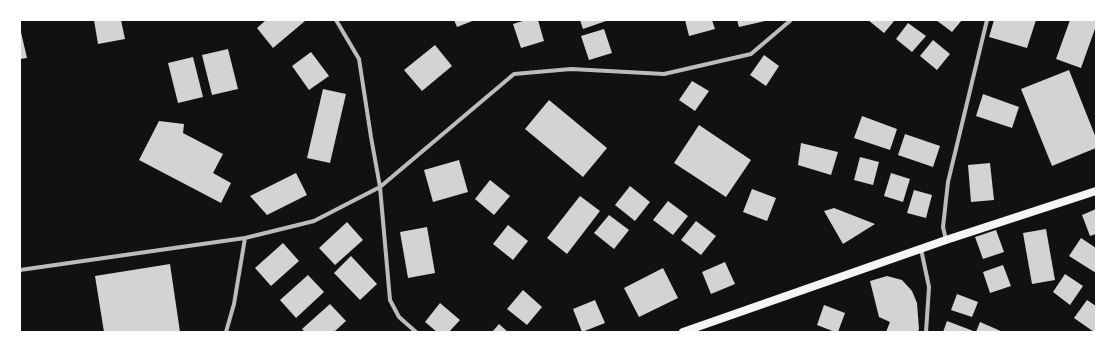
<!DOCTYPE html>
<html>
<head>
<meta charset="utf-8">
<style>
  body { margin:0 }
  #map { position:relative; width:1116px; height:352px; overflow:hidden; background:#111; font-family:Karla,sans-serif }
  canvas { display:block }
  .frame { position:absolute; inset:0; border:21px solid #fff; pointer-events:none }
</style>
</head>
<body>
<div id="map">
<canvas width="1116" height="352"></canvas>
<div class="frame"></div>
</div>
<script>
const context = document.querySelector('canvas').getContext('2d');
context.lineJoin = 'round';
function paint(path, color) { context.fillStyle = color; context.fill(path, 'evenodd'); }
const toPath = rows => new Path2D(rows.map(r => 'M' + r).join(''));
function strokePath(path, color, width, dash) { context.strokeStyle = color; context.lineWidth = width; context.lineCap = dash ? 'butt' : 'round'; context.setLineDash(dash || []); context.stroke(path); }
const building = toPath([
  [94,20,121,20,125,39,98,44],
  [266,20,304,20,305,21,273,48,257,28],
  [454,20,475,20,457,27],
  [526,20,538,20,544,41,521,48,513,24],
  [580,20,605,20,606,21,583,29],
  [685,20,712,20,715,29,689,36],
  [737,20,765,20,765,21,739,27],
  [868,20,895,20,884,33],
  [936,20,962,20,952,32],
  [994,20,1036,20,1027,48,989,37],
  [1070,20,1096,20,1096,26,1081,68,1056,59],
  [908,23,926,36,912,52,896,39],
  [20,28,27,58,20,59],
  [604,29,612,53,589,60,581,36],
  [933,40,950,54,937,70,920,56],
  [435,45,452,66,422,91,404,70],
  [228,49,238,89,212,95,202,55],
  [311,52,329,76,309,90,292,66],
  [764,55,779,66,766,86,750,75],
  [193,57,203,97,178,103,168,63],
  [1069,70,1096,138,1096,148,1052,166,1021,89],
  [692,81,709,91,695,111,679,100],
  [323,89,346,94,330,163,307,158],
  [983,94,1019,107,1012,128,976,116],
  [549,100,607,148,583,177,525,129],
  [862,116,897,129,890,150,854,138],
  [159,121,184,124,183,133,223,154,213,173,231,183,221,203,139,160],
  [699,125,751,160,726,197,674,163],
  [905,134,940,146,933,167,898,155],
  [801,143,838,152,831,175,798,165],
  [860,157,879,162,873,185,854,180],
  [459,160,468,192,433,202,424,170],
  [990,163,994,200,971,202,968,165],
  [296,173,307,195,267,215,250,196],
  [891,173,910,179,903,202,884,196],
  [490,180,510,196,494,215,475,199],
  [630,186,650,202,635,221,615,205],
  [752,189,776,198,767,221,743,212],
  [914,190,932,195,926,218,907,213],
  [580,196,600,211,567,254,547,238],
  [668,201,688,216,673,235,653,220],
  [834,208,875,224,843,244,824,211],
  [1096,209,1096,234,1090,236,1082,215],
  [609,215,629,230,614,249,594,233],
  [696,221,716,236,701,255,681,240],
  [347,222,363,240,335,265,319,248],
  [508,225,528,241,513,260,493,244],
  [427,227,435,273,408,278,400,232],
  [1046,229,1055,280,1032,284,1023,233],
  [996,230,1004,252,983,259,975,237],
  [1081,238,1096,248,1096,273,1069,256],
  [283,243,299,261,271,286,255,268],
  [351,256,377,284,360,300,334,273],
  [725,262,735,284,711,294,702,272],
  [170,264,180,332,104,332,95,276],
  [1003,265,1011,286,990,293,983,272],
  [663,268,678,298,639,317,624,288],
  [1065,274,1083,286,1070,305,1053,292],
  [308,275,324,292,296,318,280,300],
  [887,276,902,280,912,291,917,303,919,329,918,332,886,332,890,322,879,317,870,281],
  [523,290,542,307,527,325,507,309],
  [957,294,978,302,972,317,951,310],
  [595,300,605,323,582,332,573,309],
  [1087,300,1096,306,1096,332,1094,332,1074,318],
  [440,303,460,320,449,332,437,332,425,322],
  [330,304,346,321,334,332,305,332,302,329],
  [824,305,845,313,838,332,835,332,817,325],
  [947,321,976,332,980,322,1003,332,943,332],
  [499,324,508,332,492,332]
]);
const minor = toPath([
  [336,20,359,59,371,137,380,187,390,300,399,317,416,332],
  [946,240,943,227,948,182,987,20],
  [921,249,929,287,926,332],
  [20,270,167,249,245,238,314,221,380,187,514,74,571,69,664,74,751,54,791,20],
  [226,332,234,304,245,238]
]);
const secondary = toPath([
  [683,332,946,240,1096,191]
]);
paint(building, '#d3d3d3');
strokePath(minor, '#bcbcbc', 4);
strokePath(secondary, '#f5f5f5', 8);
</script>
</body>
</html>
